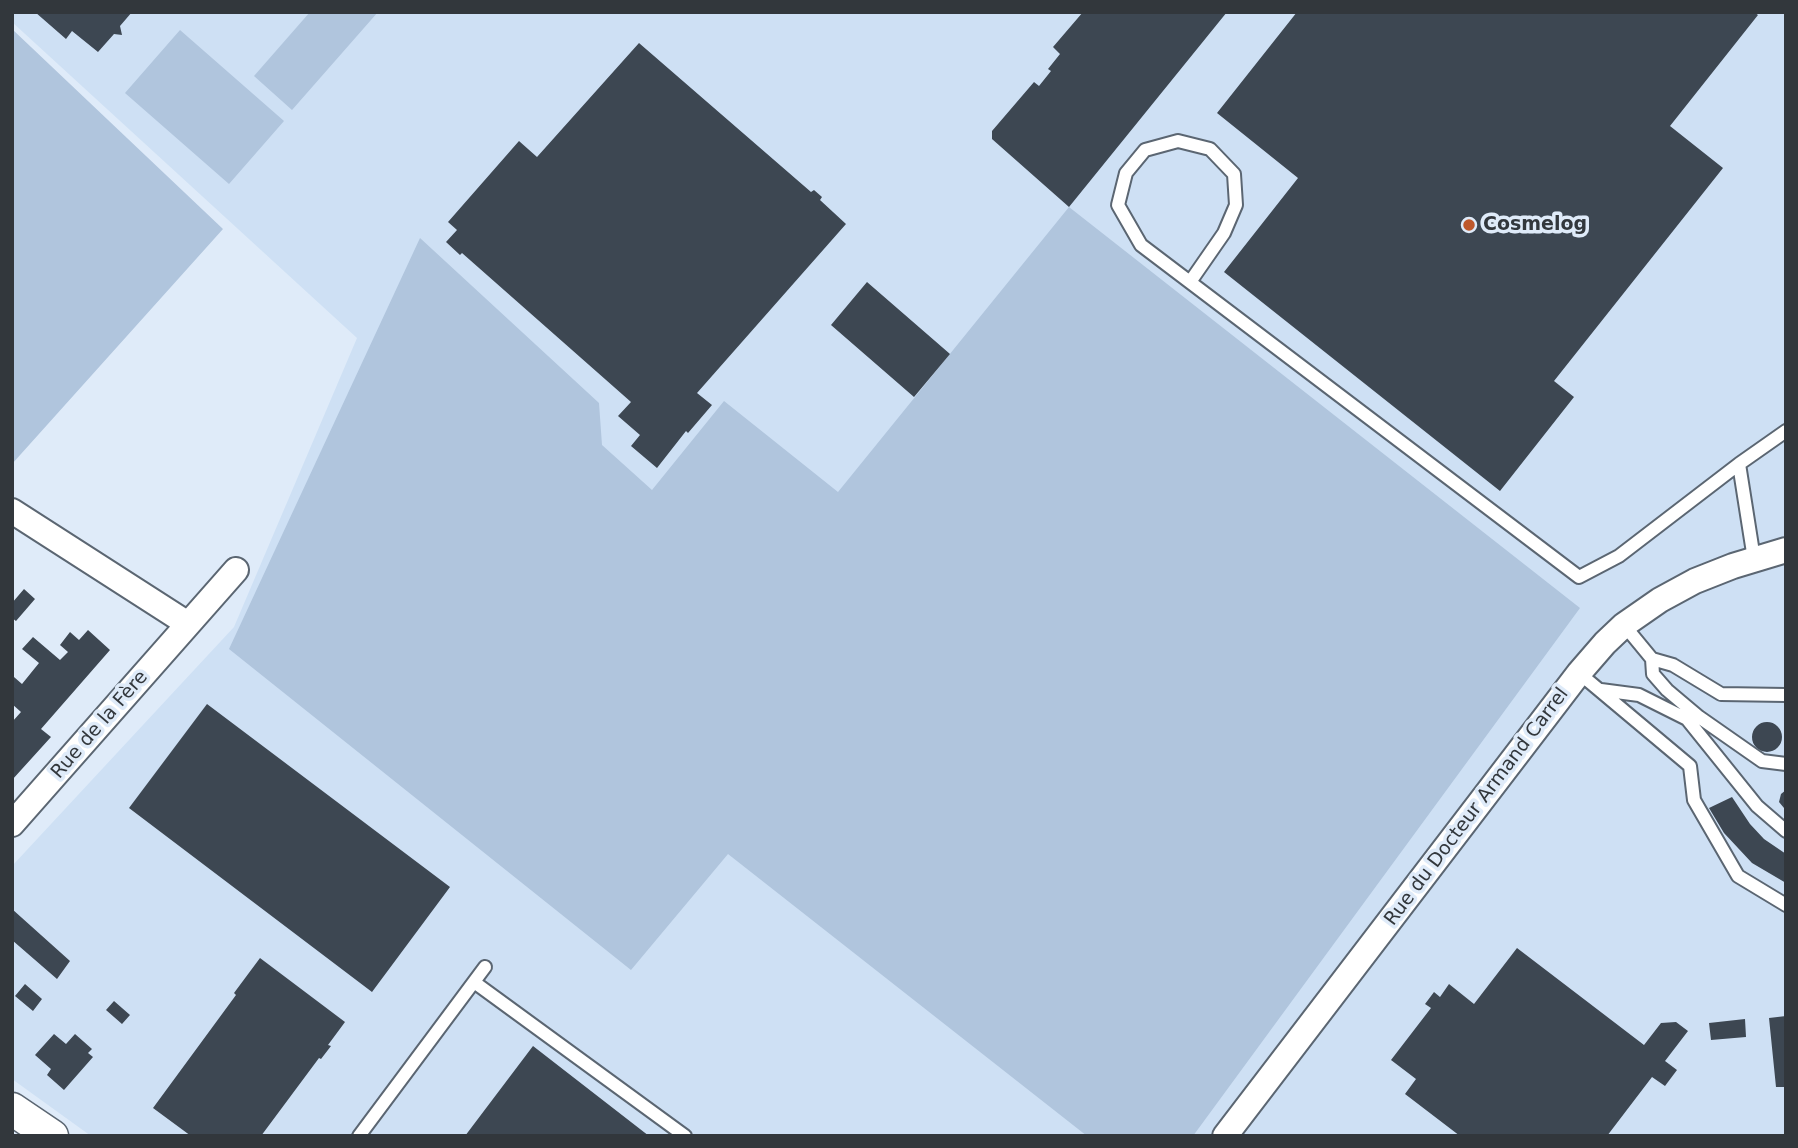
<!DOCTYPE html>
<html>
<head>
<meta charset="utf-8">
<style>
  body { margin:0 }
  #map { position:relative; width:1798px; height:1148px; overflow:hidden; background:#dfebf9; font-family:"DejaVu Sans",sans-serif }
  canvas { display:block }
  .frame { position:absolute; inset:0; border:14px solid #32373c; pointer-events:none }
</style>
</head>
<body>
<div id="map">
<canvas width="1798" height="1148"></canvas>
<div class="frame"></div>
</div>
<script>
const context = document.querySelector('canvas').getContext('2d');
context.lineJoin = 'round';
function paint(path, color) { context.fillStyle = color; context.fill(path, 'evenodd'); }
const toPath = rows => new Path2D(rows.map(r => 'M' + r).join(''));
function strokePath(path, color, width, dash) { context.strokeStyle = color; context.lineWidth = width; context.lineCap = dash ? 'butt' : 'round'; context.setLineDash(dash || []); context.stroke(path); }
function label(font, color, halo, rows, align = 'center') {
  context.font = font + ' "DejaVu Sans",sans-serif'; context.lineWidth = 7; context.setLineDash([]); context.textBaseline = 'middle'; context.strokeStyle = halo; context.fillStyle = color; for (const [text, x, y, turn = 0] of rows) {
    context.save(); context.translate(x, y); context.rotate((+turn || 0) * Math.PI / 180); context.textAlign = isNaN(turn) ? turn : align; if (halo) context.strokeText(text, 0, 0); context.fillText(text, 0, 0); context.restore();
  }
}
const built = toPath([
  [12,12,1786,12,1786,1136,91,1136,12,1079,12,866,234,627,357,338,12,22]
]);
const green = toPath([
  [310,12,378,12,292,110,254,76],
  [12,29,223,229,12,464],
  [180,30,284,121,229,184,125,93],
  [1069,207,1580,608,1193,1136,1087,1136,728,854,631,970,229,649,420,238,599,403,602,445,652,490,724,401,838,492]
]);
const building = toPath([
  [35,12,132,12,120,26,122,35,114,34,98,52,72,31,66,39],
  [1083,12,1227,12,1069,207,992,139,992,131,1034,82,1039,86,1051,71,1048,69,1060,54,1053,47],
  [1297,12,1754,12,1758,15,1670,126,1723,168,1554,381,1574,397,1500,491,1224,272,1298,178,1217,113],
  [639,43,811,192,814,190,822,197,820,200,846,224,697,393,712,405,688,433,686,431,657,468,631,446,640,435,618,416,631,402,462,253,460,255,446,242,457,230,448,222,519,141,537,157],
  [867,282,950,354,914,397,831,325],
  [24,589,35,599,16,621,12,618,12,603],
  [88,630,110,650,41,729,51,737,12,780,12,722,21,712,12,704,12,679,14,677,22,684,39,663,22,649,33,637,60,660,68,652,60,645,70,632,79,640],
  [207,704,450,887,372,992,129,808],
  '1752 737a15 15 0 1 1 30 0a15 15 0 1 1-30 0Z',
  [1786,790,1786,806,1784,808,1779,802,1781,794],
  [1732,797,1750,824,1764,839,1786,854,1786,883,1752,863,1724,833,1709,808],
  [12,909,70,961,57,979,12,940],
  [1517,948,1644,1045,1661,1023,1676,1022,1688,1031,1665,1061,1677,1070,1665,1086,1652,1077,1607,1136,1460,1136,1405,1094,1416,1079,1391,1060,1431,1008,1425,1004,1434,992,1440,997,1449,984,1474,1004],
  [260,958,345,1022,328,1045,331,1046,321,1059,319,1058,261,1136,191,1136,153,1108,236,995,234,993],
  [25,984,42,999,33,1011,15,996],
  [114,1001,130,1015,122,1024,106,1010],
  [1786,1016,1786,1087,1776,1087,1769,1018],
  [1745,1019,1746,1037,1711,1040,1709,1023],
  [54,1034,66,1044,75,1034,92,1049,88,1053,93,1057,64,1090,47,1075,51,1069,35,1055],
  [533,1046,649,1136,465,1136]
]);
const service = toPath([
  [1190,282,1224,233,1236,205,1234,174,1210,149,1178,141,1145,150,1126,173,1118,205,1141,245,1579,577,1619,556,1739,464],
  [1754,559,1739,464,1786,431],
  [1624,625,1652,659,1673,665,1721,694,1786,695],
  [1652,659,1653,674,1667,690,1699,717,1762,761,1786,764],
  [1579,673,1690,766,1694,800,1738,876,1786,905],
  [1601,690,1639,695,1687,719,1757,806,1786,831],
  [474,982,685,1136],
  [359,1136,485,967]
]);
const minor = toPath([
  [12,511,188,624],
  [12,824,236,570],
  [1225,1136,1579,673,1605,643,1624,625,1660,600,1695,581,1733,566,1786,550]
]);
const tertiary = toPath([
  [12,1109,52,1136]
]);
const markers = [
  [1469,225,7,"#be582b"]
];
const poiNames = [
  ["Cosmelog",1483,225]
];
const streetNames = [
  ["Rue de la Fère",100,725,-49],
  ["Rue du Docteur Armand Carrel",1477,807,-53]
];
paint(built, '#cee0f4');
paint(green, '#b0c5dd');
paint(building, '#3d4752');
strokePath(service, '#5b6672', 16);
strokePath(minor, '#5b6672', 28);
strokePath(tertiary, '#5b6672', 35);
strokePath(service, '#fff', 12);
strokePath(minor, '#fff', 24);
strokePath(tertiary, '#fff', 32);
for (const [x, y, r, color] of markers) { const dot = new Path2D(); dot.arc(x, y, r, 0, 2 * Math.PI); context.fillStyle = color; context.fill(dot); strokePath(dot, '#dfebf9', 2.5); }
label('bold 19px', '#32373c', '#dfebf9', poiNames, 'left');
label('19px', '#32373c', '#dfebf9', streetNames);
</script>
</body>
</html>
